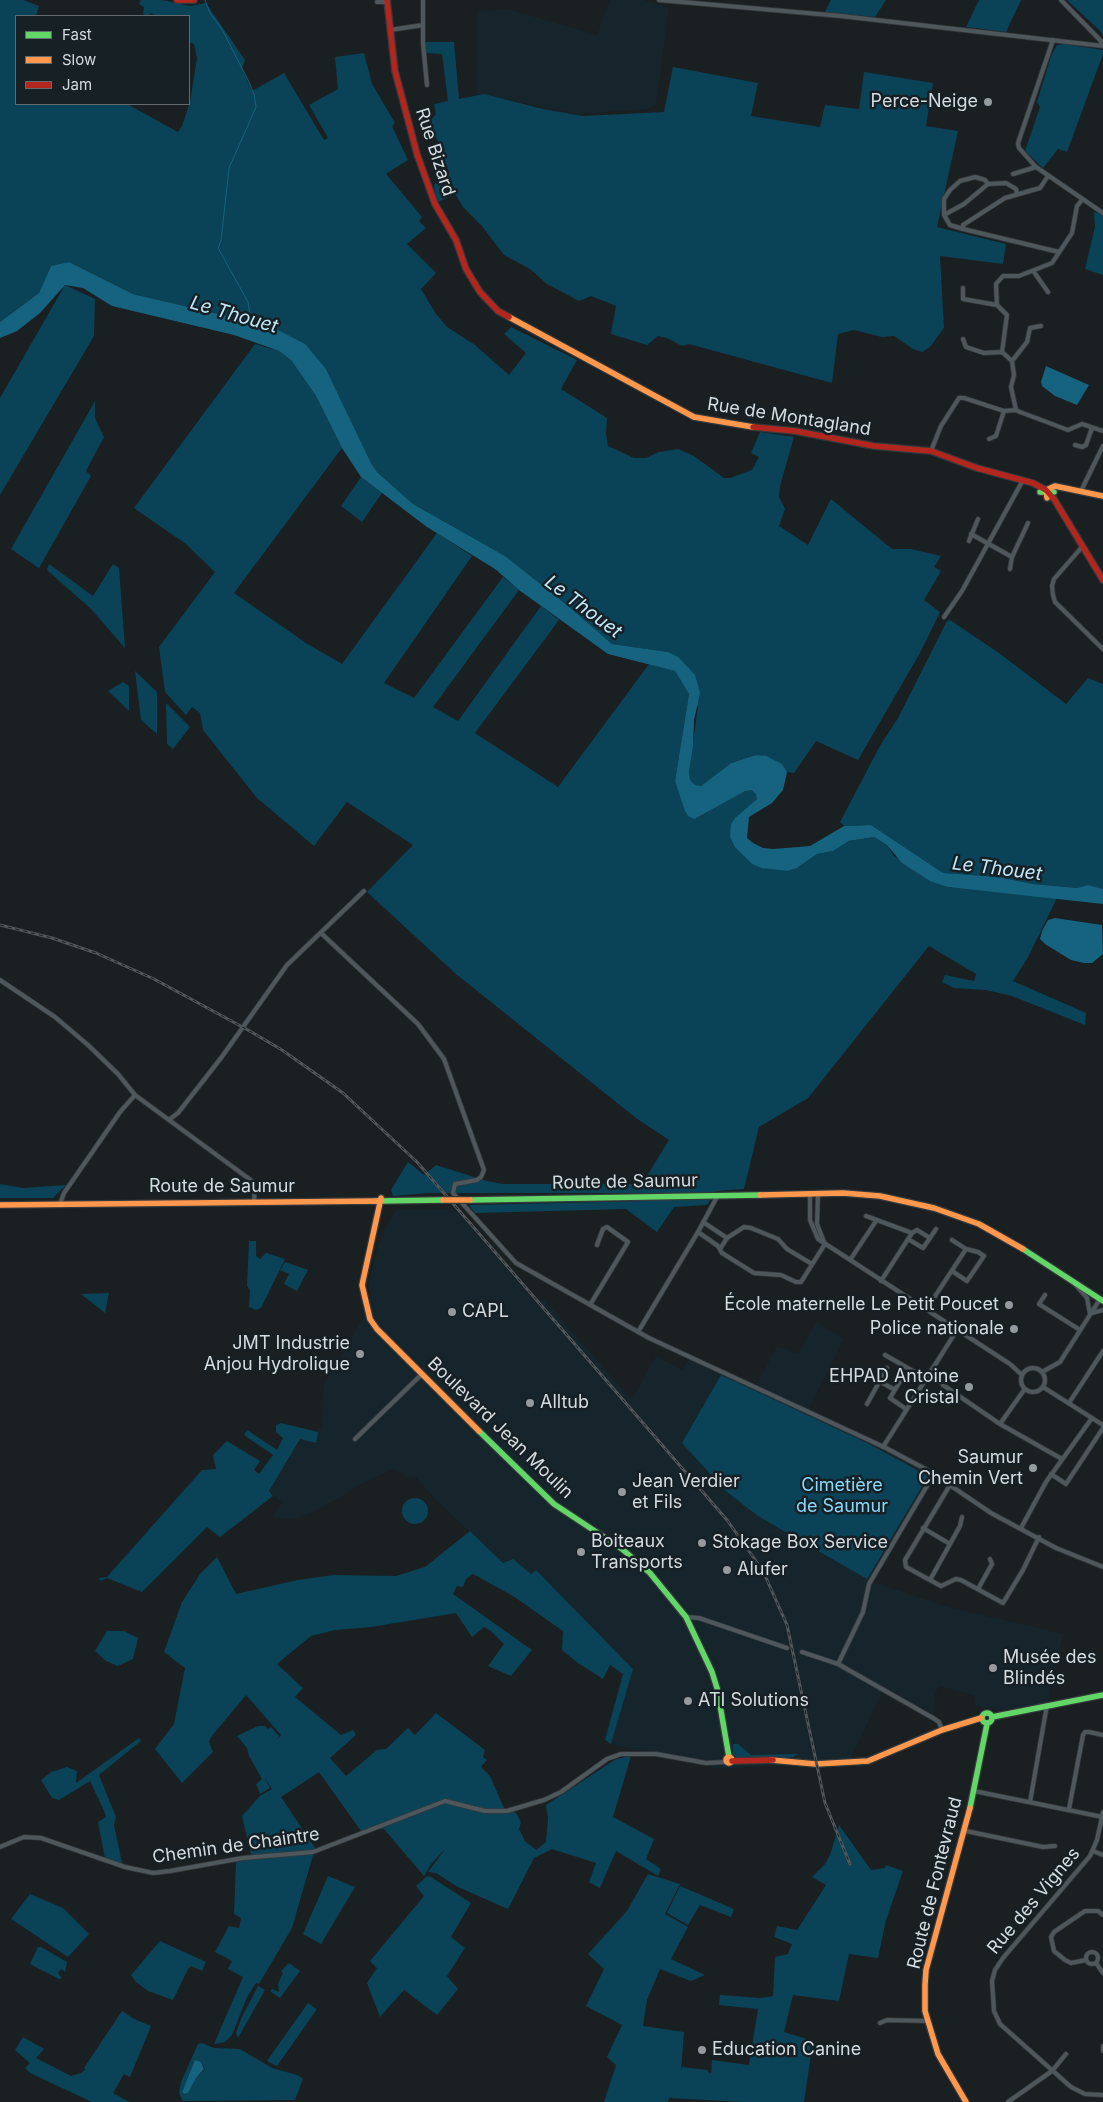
<!DOCTYPE html>
<html>
<head>
<meta charset="utf-8">
<style>
  body { margin:0 }
  #map { position:relative; width:1103px; height:2102px; overflow:hidden; background:#1a1f22; font-family:Inter,sans-serif }
  canvas { display:block }
  .legend { position:absolute; left:15px; top:15px; width:175px; height:90px; box-sizing:border-box; background:#162025; border:1px solid #626b6f; margin:0; padding:6px 9px; list-style:none; font-size:15px; color:#d5dcdf }
  .legend li { display:flex; align-items:center; gap:10px; height:25px }
  .legend b { width:25px; border:1px solid #626b6f }
</style>
</head>
<body>
<div id="map">
<canvas width="1103" height="2102"></canvas>
<ul class="legend">
<li><b style="height:6px;background:#63d668"></b>Fast</li>
<li><b style="height:6px;background:#ff974d"></b>Slow</li>
<li><b style="height:6px;background:#b3261e"></b>Jam</li>
</ul>
</div>
<script>
const context = document.querySelector('canvas').getContext('2d');
context.lineJoin = 'round';
function paint(path, color) { context.fillStyle = color; context.fill(path, 'evenodd'); }
const toPath = rows => new Path2D(rows.map(r => 'M' + r).join(''));
function strokePath(path, color, width, dash) { context.strokeStyle = color; context.lineWidth = width; context.lineCap = dash ? 'butt' : 'round'; context.setLineDash(dash || []); context.stroke(path); }
function label(font, color, halo, rows, align = 'center') {
  context.font = font + ' Inter,sans-serif'; context.lineWidth = 5; context.setLineDash([]); context.textBaseline = 'middle'; context.strokeStyle = halo; context.fillStyle = color; for (const [text, x, y, turn = 0] of rows) {
    context.save(); context.translate(x, y); context.rotate((+turn || 0) * Math.PI / 180); context.textAlign = isNaN(turn) ? turn : align; if (halo) context.strokeText(text, 0, 0); context.fillText(text, 0, 0); context.restore();
  }
}
const built = toPath([
  [610,0,644,0,669,7,656,105,648,109,578,114,477,94,477,12,508,9,597,35],
  [455,1209,536,1303,544,1299,632,1400,656,1356,682,1370,689,1359,754,1390,777,1346,798,1354,816,1322,844,1339,809,1408,936,1474,873,1582,948,1607,1063,1634,1047,1705,998,1710,975,1706,975,1696,940,1686,935,1693,934,1714,885,1687,847,1766,801,1764,719,1769,611,1744,633,1668,536,1570,531,1574,503,1563,436,1500,415,1476,407,1477,394,1469,363,1483,318,1510,294,1519,272,1517,282,1503,269,1491,300,1439,316,1443,318,1432,322,1428,323,1385,334,1370,370,1305,369,1279,382,1234,396,1210]
]);
const green = toPath([
  [0,0,23,0,39,6,36,16,16,16,16,104,127,104,178,132,182,126,190,102,197,58,194,44,189,42,189,16,157,16,151,13,148,16,143,14,144,7,139,4,141,0,162,0,190,6,206,3,245,60,242,69,252,91,284,73,324,140,328,138,309,105,338,89,335,57,364,53,372,84,395,123,392,126,408,160,386,174,422,217,419,221,426,228,407,244,436,273,421,289,436,314,447,327,475,345,509,375,526,353,504,334,511,327,577,360,561,389,607,418,606,434,608,446,634,458,646,458,659,452,678,449,694,456,724,478,730,478,752,470,759,457,751,453,760,432,794,437,780,486,779,497,785,509,779,526,808,545,831,499,892,549,911,549,941,556,934,567,941,571,924,600,940,612,920,653,858,760,816,741,794,773,787,772,782,764,756,755,731,763,701,786,695,785,690,780,689,772,698,707,668,652,612,644,567,605,505,556,413,504,377,472,371,463,326,369,261,324,133,294,69,262,51,266,39,293,0,322],
  [831,0,886,0,875,17,825,12],
  [979,0,1021,0,1006,32,966,27],
  [1067,0,1103,0,1103,34,1096,27],
  [424,42,454,42,459,99,484,94,543,109,583,116,664,112,673,67,758,83,751,116,820,127,825,105,859,109,864,72,933,83,926,126,958,131,937,227,1006,244,1003,264,940,256,944,328,930,347,922,352,913,349,894,336,882,337,854,330,838,334,832,383,689,344,682,346,667,338,658,336,647,345,611,334,616,306,591,296,579,301,547,284,530,269,504,255,482,226,463,207,455,194,436,203,434,185,449,172,437,139,426,125,436,114,434,104,448,101,442,54,425,53],
  [1064,44,1103,50,1103,54,1067,152,1058,149,1043,168,1025,151,1040,107,1037,102,1051,56,1057,45],
  [1094,212,1103,215,1103,275,1085,269,1095,227],
  [65,285,95,299,94,336,0,495,0,398],
  [255,344,279,351,291,360,316,396,342,448,234,593,306,643,342,664,437,533,472,556,384,683,414,698,503,577,519,590,433,707,458,721,541,606,559,620,475,733,558,787,649,664,675,671,689,694,675,781,689,817,696,819,745,790,752,790,757,794,757,799,731,824,746,857,752,864,788,871,797,868,817,854,833,851,849,841,874,837,887,845,894,856,948,887,1057,898,1027,959,1013,981,1086,1013,1085,1025,1012,996,986,990,954,988,942,982,945,975,974,981,976,974,929,946,808,1098,759,1127,744,1189,716,1191,707,1205,674,1207,657,1232,626,1209,475,1213,469,1205,644,1201,644,1193,428,1193,393,1196,391,1190,408,1162,424,1175,436,1165,487,1181,503,1184,642,1184,669,1140,636,1118,456,974,367,892,413,845,347,802,314,846,257,798,203,730,200,713,192,707,186,715,165,692,159,647,215,572,186,544,134,508],
  [95,401,95,418,104,437,86,471,91,476,39,568,11,549],
  [361,477,382,493,362,522,341,506],
  [49,564,93,596,113,564,119,568,125,648,91,609,47,570],
  [950,620,999,653,1066,704,1088,678,1103,684,1103,889,1088,885,1077,888,1033,884,999,877,943,873,871,825,844,826,840,822,881,744,898,718,947,621],
  [135,671,157,692,157,734,141,720],
  [123,682,129,686,129,711,108,691],
  [166,703,190,727,173,749,167,744],
  [0,1184,23,1188,66,1185,53,1198,0,1198],
  [249,1241,256,1241,256,1256,260,1259,266,1253,285,1259,261,1308,256,1310,249,1307,250,1290,247,1286],
  [285,1262,308,1270,297,1291,284,1284,289,1274,280,1270],
  [109,1293,105,1313,81,1294],
  [721,1375,867,1443,928,1476,867,1579,758,1516,727,1492,682,1443],
  [281,1423,318,1432,317,1438,316,1443,300,1439,269,1491,273,1496,220,1537,207,1527,142,1592,107,1578,100,1581,99,1578,107,1577,202,1470,216,1469,213,1455,227,1441,260,1461,254,1470,259,1474,273,1455,244,1435,247,1430,277,1450,283,1438,276,1432,276,1425],
  '402 1511a13 13 0 1 1 26 0a13 13 0 1 1-26 0Z',
  [470,1531,503,1563,513,1559,531,1574,536,1570,633,1669,611,1744,605,1740,623,1674,610,1665,603,1679,578,1663,562,1650,563,1631,513,1596,473,1574,466,1579,463,1587,457,1586,453,1594,532,1650,511,1676,488,1666,504,1644,491,1631,484,1627,472,1637,456,1613,371,1627,335,1630,311,1636,277,1664,303,1688,295,1697,341,1735,353,1730,356,1735,330,1758,346,1776,377,1750,386,1749,408,1728,415,1735,436,1713,485,1750,483,1757,487,1760,481,1767,490,1776,504,1808,516,1813,521,1822,519,1829,525,1841,536,1850,546,1842,548,1818,546,1805,616,1759,631,1756,613,1817,654,1839,646,1859,661,1869,658,1876,616,1851,600,1888,589,1882,596,1863,552,1849,534,1858,508,1909,458,1887,436,1873,428,1872,446,1848,431,1864,424,1876,384,1829,361,1831,319,1772,281,1797,315,1848,292,1928,259,1984,256,1983,247,1997,232,2035,225,2042,214,2044,243,1977,228,1969,232,1961,215,1952,229,1926,239,1928,241,1918,234,1914,236,1862,252,1859,242,1816,260,1796,272,1789,265,1778,270,1788,260,1794,256,1784,262,1779,249,1756,247,1748,237,1736,258,1726,265,1726,268,1729,271,1727,279,1736,276,1740,281,1735,246,1695,211,1737,209,1742,213,1752,182,1783,155,1749,174,1724,185,1668,164,1652,182,1602,200,1574,217,1557,236,1594,298,1580,334,1575,396,1576,425,1567],
  [107,1631,124,1631,138,1638,133,1659,118,1666,106,1661,95,1651],
  [139,1738,141,1741,99,1775,116,1817,114,1825,122,1863,120,1864,105,1859,98,1822,106,1817,105,1813,90,1781,59,1800,52,1798,41,1780,51,1772,67,1767,77,1771,76,1783],
  [733,1744,738,1744,751,1755,798,1754,793,1757,777,1758,736,1757,733,1753],
  [839,1825,871,1870,885,1868,886,1865,903,1871,886,1920,878,1958,849,1954,839,2001,793,1995,784,2032,813,2041,804,2102,743,2102,669,2098,668,2102,604,2102,616,2065,607,2057,622,2025,586,2006,604,1969,588,1954,627,1911,648,1874,680,1884,665,1914,688,1927,671,1959,705,1975,691,1981,660,1969,647,2000,643,2026,684,2032,681,2071,682,2067,708,2070,708,2072,711,2073,712,2060,749,2065,758,2009,719,2005,720,1995,760,1998,773,1996,775,1957,788,1954,792,1944,774,1937,777,1926,797,1930,826,1885,812,1877,825,1864,830,1855],
  [328,1876,355,1887,321,1944,303,1934],
  [427,1876,431,1877,471,1903,451,1937,465,1948,447,1976,458,1989,437,2015,404,1990,380,2017,367,1983,377,1968,370,1961,424,1896,416,1886],
  [680,1886,734,1909,731,1917,700,1905,688,1925,667,1913],
  [30,1894,63,1908,89,1934,68,1957,11,1919],
  [160,1941,206,1962,202,1971,191,1966,188,1969,173,2000,148,1991,136,1982,131,1975],
  [41,1947,67,1962,65,1972,61,1969,58,1973,62,1978,59,1979,30,1964,38,1947],
  [289,1963,300,1971,280,1998,270,1991,272,1989,279,1992,278,1984,283,1973,281,1971],
  [258,1986,265,1990,238,2038,236,2033,241,2019],
  [308,2003,317,2009,277,2066,267,2061],
  [122,2011,134,2019,151,2026,130,2077,124,2074,113,2093,129,2102,92,2102,30,2073,25,2068,30,2063,15,2050,23,2037,44,2049,36,2058,71,2076,81,2073,86,2069,84,2068],
  [202,2043,214,2048,240,2049,272,2068,297,2075,303,2079,295,2100,183,2101,179,2093,181,2082,198,2044],
  [195,2060,201,2062,205,2069,196,2078,188,2093,184,2094,182,2092]
]);
const water = toPath([
  [69,262,133,294,261,324,278,330,305,344,326,369,371,463,377,472,413,504,505,556,567,605,612,644,668,652,678,657,695,675,700,693,694,720,693,746,689,772,690,780,695,785,701,786,731,763,756,755,766,756,782,764,787,772,783,790,772,803,749,817,747,838,753,843,763,848,773,849,810,846,844,826,871,825,943,873,999,877,1033,884,1077,888,1088,885,1103,889,1103,904,948,887,930,881,902,863,887,845,874,837,849,841,833,851,817,854,797,868,788,871,762,868,752,864,735,847,730,837,731,824,735,818,757,799,756,794,752,790,745,791,695,819,689,817,685,811,675,781,689,694,675,671,608,654,519,590,495,569,427,527,361,477,342,448,316,396,291,360,279,351,234,335,112,306,83,288,65,285,40,313,17,331,0,338,0,322,39,293,51,266],
  [1046,366,1089,385,1077,405,1055,396,1042,386,1041,382],
  [1055,918,1102,925,1103,954,1092,963,1084,963,1071,960,1045,944,1040,939,1042,931,1048,920],
  [195,2060,201,2062,204,2069,196,2078,188,2093,184,2094,182,2092]
]);
const stream = toPath([
  [205,0,210,13,223,31,249,82,254,94,256,107,229,168,221,241,218,248,248,302,251,322]
]);
const street = toPath([
  [423,0,423,43,427,85],
  [659,0,841,16,1103,46],
  [1061,0,1101,41,1102,45],
  [377,2,387,2],
  [390,30,423,25],
  [1053,40,1018,143,1019,148,1036,167,1103,213],
  [1013,174,1036,167],
  [1048,176,1040,188,1005,198,963,225,963,229,1059,252],
  [944,215,944,199,950,190,960,181,975,177,985,180,988,184],
  [963,229,950,225,944,215,964,204,988,184,1006,183,1016,189,1017,193],
  [1034,272,1048,292],
  [963,288,963,299,997,305,1007,315,1002,352],
  [997,305,996,284,1003,276,1019,276,1052,263,1072,233,1077,206,1082,200],
  [963,339,966,347,984,353,1002,352,1012,361,1014,375,1011,387,1016,410,1020,412,1068,430,1082,424,1103,431],
  [1012,361,1027,342,1030,328,1041,326],
  [989,439,996,436,1004,411],
  [1075,445,1082,447,1086,445,1092,428],
  [931,451,941,426,959,398,964,398,1004,411,1016,410],
  [1081,491,1103,446],
  [971,534,1012,557],
  [969,541,978,519],
  [1082,547,1054,579,1052,586,1053,595,1055,602,1103,649],
  [1010,569,1012,557,1028,523],
  [944,617,962,591,1023,480],
  [322,934,418,1024,444,1059,484,1170,481,1177,477,1180,455,1184,453,1193,516,1263,649,1338,886,1448,929,1471,991,1513,1056,1548,1103,1567],
  [0,980,55,1017,88,1045,118,1074,135,1095,252,1181,255,1185,254,1202],
  [170,1119,178,1113,221,1058,287,965,364,891],
  [810,1194,810,1220,818,1239,1010,1364,1022,1375],
  [818,1194,817,1224,824,1242],
  [60,1204,64,1193,120,1112,135,1095],
  [866,1216,912,1233,881,1281],
  [703,1222,727,1238,744,1227,751,1228,778,1239,787,1249,812,1264],
  [698,1232,718,1195],
  [930,1238,936,1229],
  [908,1239,923,1248,930,1238,917,1230,912,1233],
  [952,1240,966,1249],
  [720,1249,727,1238],
  [850,1260,876,1221],
  [1075,1284,1087,1298,1090,1314],
  [1045,1295,1039,1304,1080,1330],
  [590,1305,628,1242,607,1227,603,1229,597,1245],
  [926,1310,966,1249,978,1252,984,1256,967,1281,952,1271],
  [1092,1313,1103,1310],
  [638,1332,698,1232,718,1246,722,1253,754,1273,781,1275,796,1282,801,1282,825,1244],
  [885,1355,925,1378],
  '1021 1380a12 12 0 1 1 24 0a12 12 0 1 1-24 0Z',
  [929,1372,939,1379,943,1385,1000,1424,1062,1459],
  [1042,1372,1060,1362,1100,1299],
  [902,1378,890,1398,906,1409],
  [879,1381,895,1390],
  [1043,1387,1103,1425],
  [1069,1403,1103,1351],
  [867,1404,887,1368],
  [1000,1424,1024,1390],
  [355,1439,422,1374],
  [883,1447,957,1330],
  [1051,1474,1066,1484,1103,1428],
  [950,1485,905,1560,906,1567,941,1586,956,1579,961,1580,1003,1603,1023,1570,1039,1537],
  [923,1528,950,1544],
  [1021,1528,1046,1482,1092,1418],
  [930,1580,960,1526,962,1517],
  [978,1589,992,1564,990,1559],
  [686,1617,699,1618,787,1648],
  [802,1652,838,1664,933,1718,939,1722,942,1730],
  [838,1664,863,1612,869,1584,934,1474],
  [974,1791,1103,1817],
  [1030,1802,1047,1705],
  [1069,1809,1083,1735,1085,1732,1089,1732,1103,1735],
  [1103,1812,1097,1840,1090,1856,1003,1958,995,1970,992,1981,994,2011,1000,2024,1071,2087,1085,2094,1103,2095],
  [966,1831,1043,1847,1055,1846],
  [0,1847,24,1837,41,1838,125,1867,153,1873,170,1871,243,1858,313,1852,445,1801,485,1811,507,1811,544,1800,561,1792,607,1759,621,1754,656,1754,706,1763,726,1762],
  [1093,1851,1103,1855],
  '1086 1958a6 6 0 1 1 12 0a6 6 0 1 1-12 0Z',
  [1086,1960,1071,1963,1065,1960,1054,1951,1051,1937,1054,1932,1085,1911,1098,1911,1103,1915],
  [1096,1963,1103,1973],
  [880,2023,887,2020,928,2021],
  [1103,2046,1103,2051],
  [1008,2102,1052,2071,1066,2054]
]);
const fast = toPath([
  [1040,492,1054,492],
  [470,1200,760,1195],
  [377,1201,443,1200],
  [1023,1249,1103,1301],
  [479,1431,554,1504,622,1549,650,1573,686,1617,712,1672,717,1688,729,1757],
  '982 1718a5 5 0 1 1 10 0a5 5 0 1 1-10 0Z',
  [992,1717,1103,1695],
  [970,1808,987,1724]
]);
const slow = toPath([
  [509,317,694,417,753,427],
  [1047,498,1046,490,1055,486,1103,496],
  [760,1195,843,1193,880,1196,934,1208,979,1224,1023,1249],
  [381,1198,362,1285,370,1319,377,1329,479,1431],
  [0,1205,377,1201],
  '726 1760a3 3 0 1 1 6 0a3 3 0 1 1-6 0Z',
  [771,1760,816,1764,868,1761,942,1730,981,1718],
  [966,2102,938,2054,925,2011,925,1985,926,1970,970,1808]
]);
const jam = toPath([
  [177,0,194,0],
  [387,0,395,71,417,154,435,204,456,240,466,269,480,292,498,311,509,317],
  [753,427,795,431,874,446,931,451,977,468,1033,483,1046,490,1054,499,1103,580],
  [732,1761,773,1760]
]);
const rail = toPath([
  [0,925,52,938,96,953,154,979,248,1030,282,1050,343,1093,417,1162,727,1520,763,1571,787,1625,825,1803,850,1864]
]);
const slowBridge = toPath([
  [443,1200,470,1200]
]);
const markers = [
  [988,102,5,"#949a9d"],
  [1009,1305,5,"#949a9d"],
  [452,1312,5,"#949a9d"],
  [1014,1329,5,"#949a9d"],
  [360,1354,5,"#949a9d"],
  [969,1387,5,"#949a9d"],
  [530,1403,5,"#949a9d"],
  [1033,1468,5,"#949a9d"],
  [622,1492,5,"#949a9d"],
  [702,1543,5,"#949a9d"],
  [581,1552,5,"#949a9d"],
  [727,1570,5,"#949a9d"],
  [993,1668,5,"#949a9d"],
  [688,1701,5,"#949a9d"],
  [702,2050,5,"#949a9d"]
];
const poiNames = [
  ["Perce-Neige",978,102,"right"],
  ["École maternelle Le Petit Poucet",999,1305,"right"],
  ["CAPL",462,1312],
  ["Police nationale",1004,1329,"right"],
  ["JMT Industrie",350,1344,"right"],
  ["Anjou Hydrolique",350,1365,"right"],
  ["EHPAD Antoine",959,1377,"right"],
  ["Cristal",959,1398,"right"],
  ["Alltub",540,1403],
  ["Saumur",1023,1458,"right"],
  ["Chemin Vert",1023,1479,"right"],
  ["Jean Verdier",632,1482],
  ["et Fils",632,1503],
  ["Boiteaux",591,1542],
  ["Transports",591,1563],
  ["Stokage Box Service",712,1543],
  ["Alufer",737,1570],
  ["Musée des",1003,1658],
  ["Blindés",1003,1679],
  ["ATI Solutions",698,1701],
  ["Education Canine",712,2050]
];
const streetNames = [
  ["Rue Bizard",435,152,72],
  ["Rue de Montagland",789,417,9],
  ["Route de Saumur",625,1182,-1],
  ["Route de Saumur",222,1187],
  ["Boulevard Jean Moulin",500,1428,44],
  ["Chemin de Chaintre",236,1846,-8],
  ["Route de Fontevraud",935,1883,-76],
  ["Rue des Vignes",1034,1901,-50]
];
const parkNames = [
  ["Cimetière",842,1486],
  ["de Saumur",842,1507]
];
const waterNames = [
  ["Le Thouet",234,315,16],
  ["Le Thouet",583,607,37],
  ["Le Thouet",997,869,7]
];
paint(built, '#16252c');
paint(green, '#0a4357');
paint(water, '#15637e');
strokePath(stream, '#15637e', 1);
strokePath(street, '#35393c', 5.5);
strokePath(fast, '#35393c', 8);
strokePath(slow, '#35393c', 8);
strokePath(jam, '#35393c', 8);
strokePath(street, '#4e575c', 4);
strokePath(fast, '#63d668', 5.5);
strokePath(slow, '#ff974d', 5.5);
strokePath(jam, '#b3261e', 5.5);
strokePath(rail, '#505659', 3);
strokePath(rail, '#162025', 1, [4]);
strokePath(slowBridge, '#35393c', 8, []);
strokePath(slowBridge, '#ff974d', 5.5);
for (const [x, y, r, color] of markers) { const dot = new Path2D(); dot.arc(x, y, r, 0, 2 * Math.PI); context.fillStyle = color; context.fill(dot); strokePath(dot, '#162025', 2); }
label('18px', '#d5dcdf', '#162025', poiNames, 'left');
label('18px', '#d5dcdf', '#162025', streetNames);
label('18px', '#87dafd', '#162025', parkNames);
label('italic 19px', '#c1e8fa', '#162025', waterNames);
</script>
</body>
</html>
